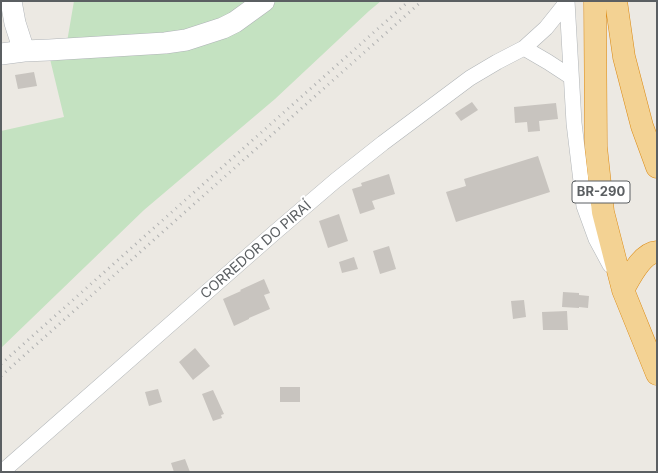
<!DOCTYPE html>
<html>
<head>
<meta charset="utf-8">
<style>
  body { margin:0 }
  #map { position:relative; width:658px; height:473px; overflow:hidden; background:#ece9e3; font-family:Inter,sans-serif }
  canvas { display:block }
  .frame { position:absolute; inset:0; border:2px solid #5b5f62; pointer-events:none }
</style>
</head>
<body>
<div id="map">
<canvas width="658" height="473"></canvas>
<div class="frame"></div>
</div>
<script>
const ctx = document.querySelector('canvas').getContext('2d');
ctx.lineJoin = 'round';
function fillPath(path, color) {
  ctx.fillStyle = color;
  ctx.fill(path, 'evenodd');
}
function stroke(path, color, width, dash) {
  ctx.strokeStyle = color;
  ctx.lineWidth = width;
  ctx.lineCap = dash ? 'butt' : 'round';
  ctx.setLineDash(dash || []);
  ctx.stroke(path);
}
function write(font, color, halo, rows, align = 'center') {
  ctx.font = font + ' Inter,sans-serif';
  ctx.lineWidth = 4;
  ctx.setLineDash([]);
  ctx.textBaseline = 'middle';
  ctx.strokeStyle = halo;
  ctx.fillStyle = color;
  for (const [text, x, y, turn = 0] of rows) {
    ctx.save();
    ctx.translate(x, y);
    ctx.rotate((+turn || 0) * Math.PI / 180);
    ctx.textAlign = isNaN(turn) ? turn : align;
    if (halo) ctx.strokeText(text, 0, 0);
    ctx.fillText(text, 0, 0);
    ctx.restore();
  }
}
fillPath(new Path2D(`
  M 74,1 L 258,1 L 204,32 L 67,42 Z
  M 273,1 L 381,1 L 369,11 L 275,99 L 144,210 L 1,348 L 1,131 L 64,117 L 50,59 L 170,51 Z`), '#c4e2c1');
fillPath(new Path2D(`
  M 34,72 L 37,86 L 18,89 L 15,75 Z
  M 472,102 L 478,110 L 461,121 L 455,113 Z
  M 556,103 L 558,119 L 539,121 L 540,131 L 528,132 L 527,122 L 515,123 L 514,107 Z
  M 538,156 L 550,192 L 456,222 L 446,192 L 466,186 L 464,179 Z
  M 389,174 L 395,194 L 372,201 L 375,209 L 360,214 L 352,189 L 362,186 L 361,183 Z
  M 339,214 L 348,241 L 328,248 L 319,221 Z
  M 389,246 L 396,269 L 380,274 L 373,251 Z
  M 354,257 L 358,269 L 342,273 L 339,262 Z
  M 264,279 L 270,293 L 264,295 L 270,309 L 249,318 L 249,319 L 234,326 L 223,299 L 241,291 L 240,290 Z
  M 563,292 L 579,293 L 579,295 L 589,296 L 588,308 L 579,307 L 579,308 L 562,307 Z
  M 524,300 L 526,317 L 513,319 L 511,301 Z
  M 567,311 L 568,330 L 543,330 L 542,312 Z
  M 195,348 L 210,366 L 193,380 L 179,362 Z
  M 280,387 L 300,387 L 300,402 L 280,402 Z
  M 158,389 L 162,402 L 149,406 L 145,392 Z
  M 213,390 L 224,414 L 221,415 L 222,418 L 213,421 L 202,394 Z
  M 185,459 L 190,472 L 174,472 L 171,463 Z`), '#c8c4bf');
const street = new Path2D(`
  M 567,1 L 574,123 L 584,206 L 596,239 L 610,265
  M 524,48 L 548,62 L 571,77
  M 2,472 L 273,234 L 335,181 L 383,143 L 470,78 L 497,62 L 524,48 L 546,28 L 566,3`);
const secondary = new Path2D(`
  M 11,1 L 15,23 L 24,51
  M 1,54 L 24,51 L 49,50 L 165,43 L 186,40 L 223,28 L 235,22 L 264,1`);
const highway = new Path2D(`
  M 595,1 L 596,147 L 603,212 L 623,290 L 657,374
  M 616,1 L 624,57 L 642,126 L 657,167
  M 623,290 C 630,278 641,253 657,252`);
stroke(street, '#b0b4b7', 16);
stroke(secondary, '#afb3b7', 22);
stroke(highway, '#db8a14', 23);
stroke(street, '#fff', 15);
stroke(secondary, '#fff', 21);
stroke(highway, '#f3d293', 22);
stroke(new Path2D(`
  M 1,364 L 409,1
  M 1,376 L 422,1`), '#b1b2b2', 3, [1, 5]);
for (const [x, y, w] of [
  [601,192,58]
]) {
  const box = new Path2D();
  box.roundRect(x - w / 2, y - 11, w, 22, 3);
  ctx.fillStyle = '#fff';
  ctx.fill(box);
  stroke(box, '#5b5f62', 1);
}
write('bold 13px', '#5b5f62', null, [
  ["BR-290",601,192]
]);
write('14px', '#5b5f62', '#fff', [
  ["CORREDOR DO PIRAÍ",256,250,-41]
]);
</script>
</body>
</html>
